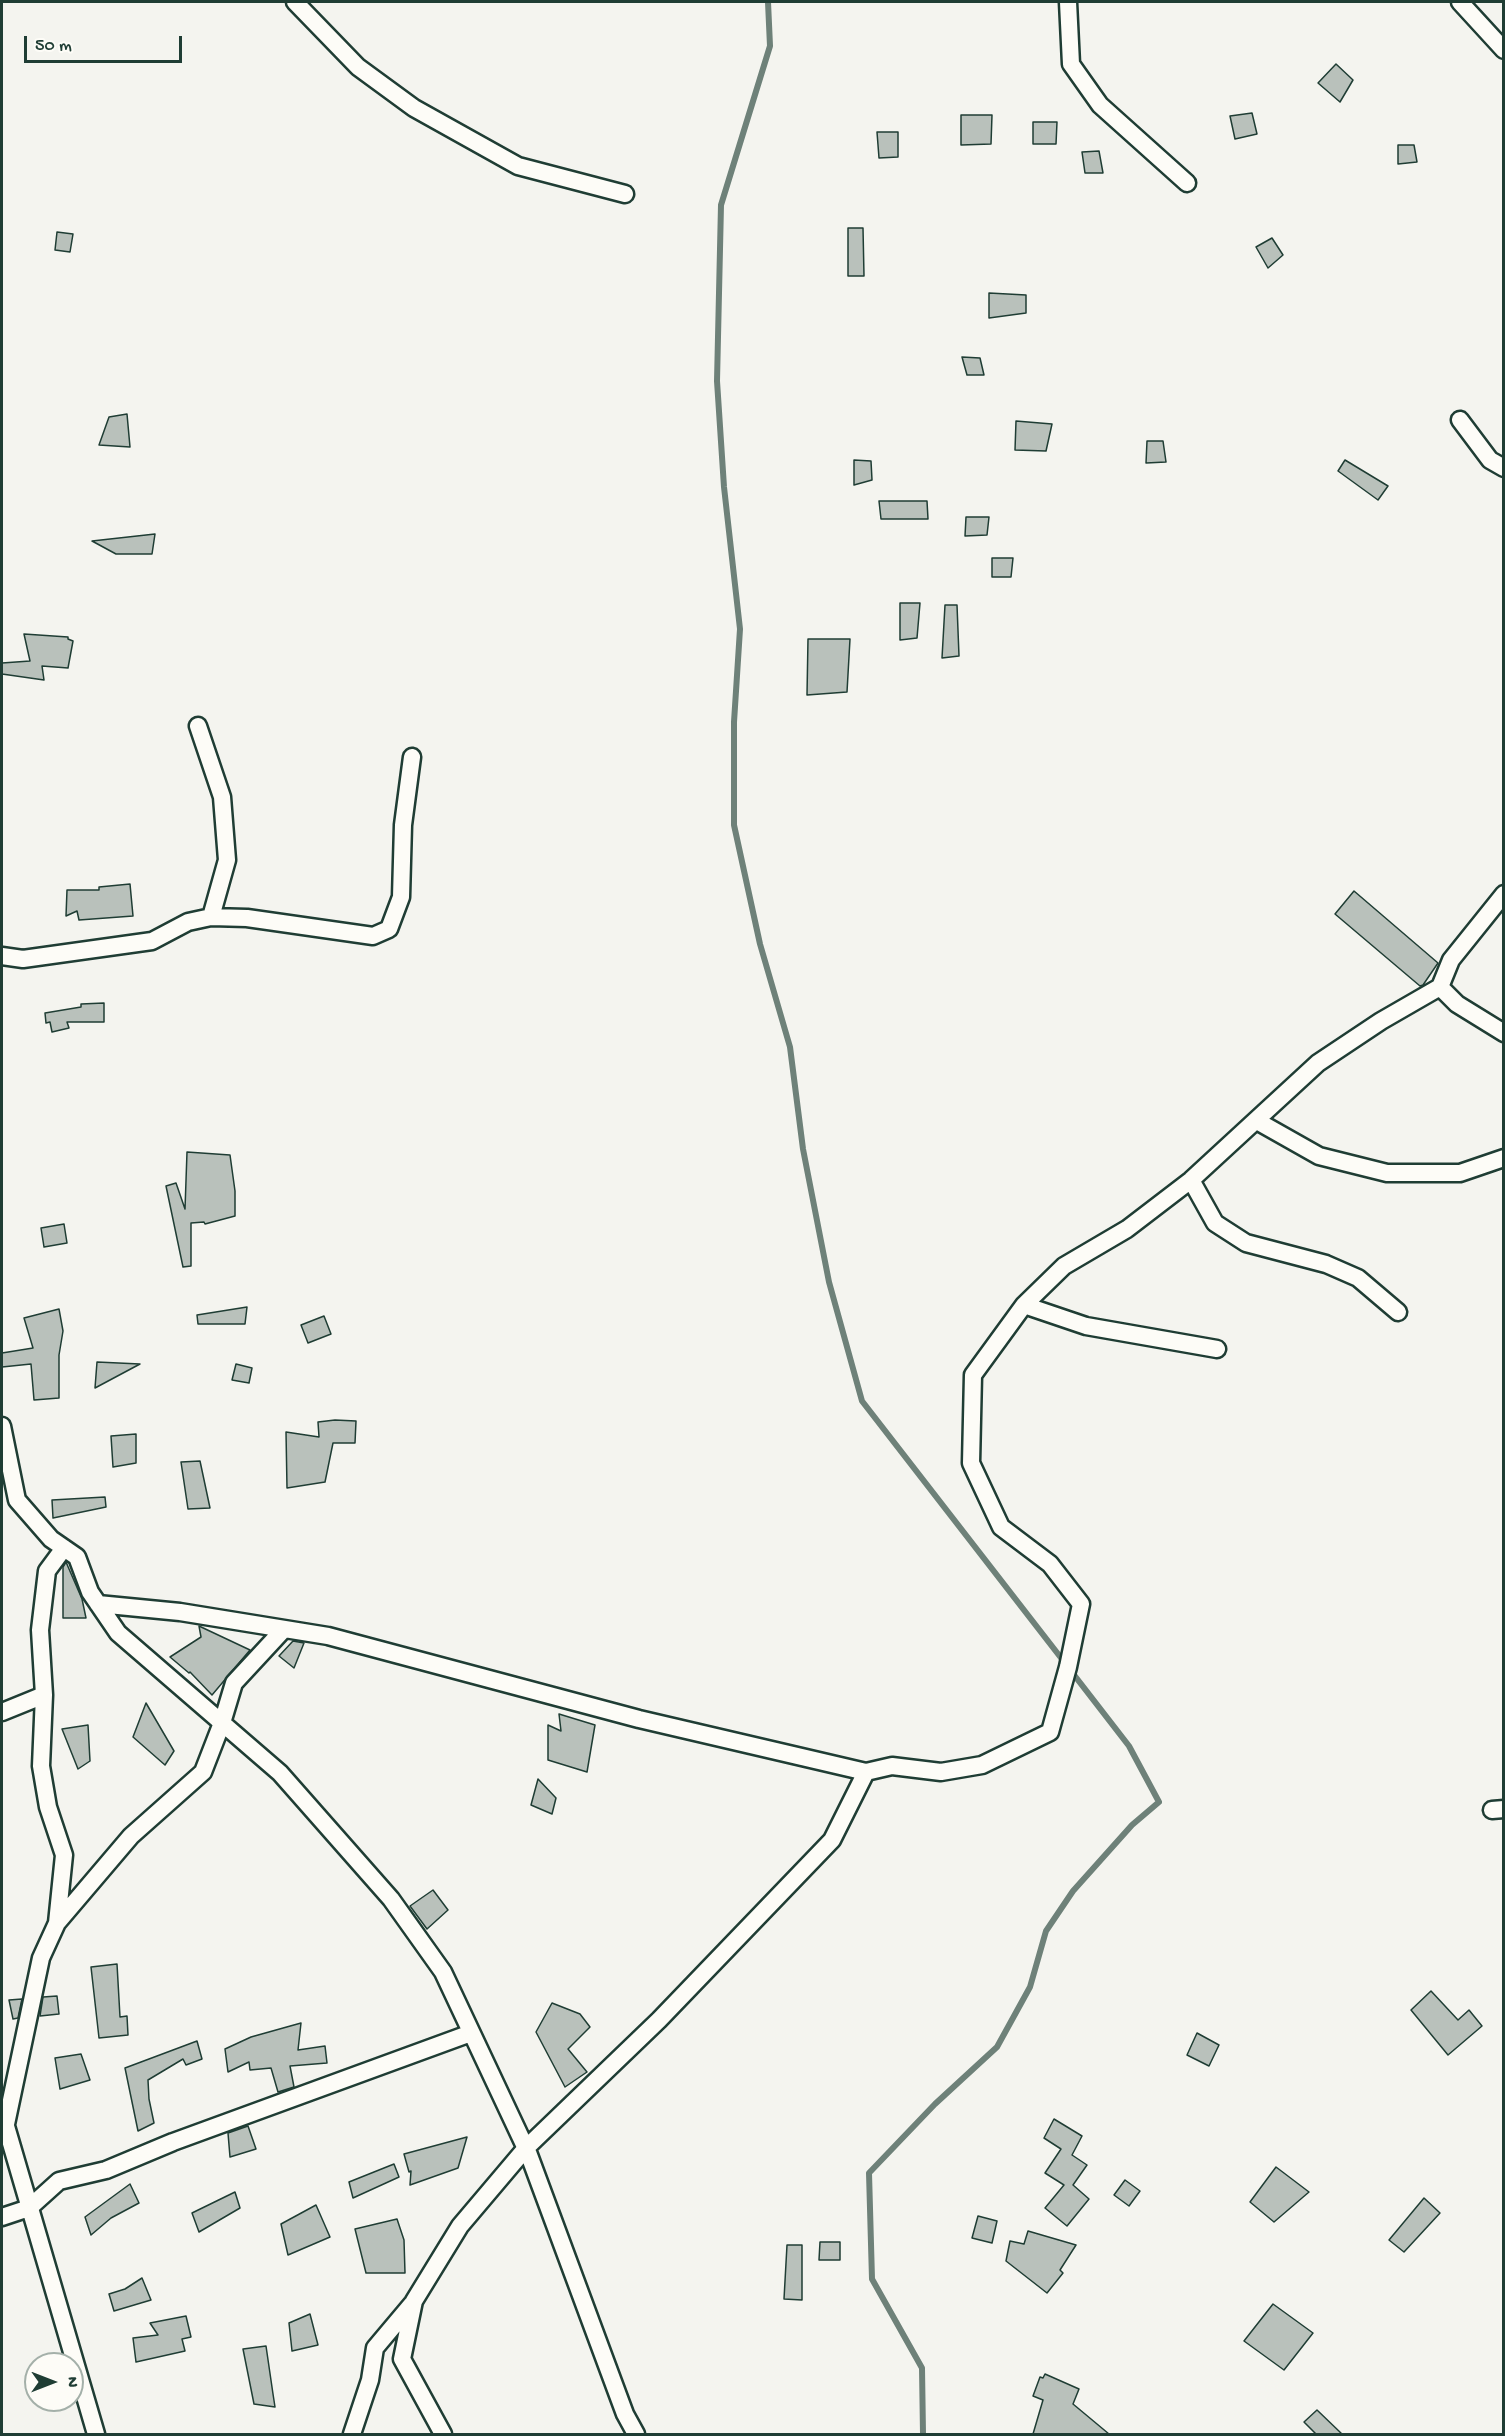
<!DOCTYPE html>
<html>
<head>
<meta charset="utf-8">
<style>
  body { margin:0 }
  #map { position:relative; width:1505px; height:2436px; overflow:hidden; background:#f4f4ef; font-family:"Gochi Hand",sans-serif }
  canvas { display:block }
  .frame { position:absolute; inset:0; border:3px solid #1f3d34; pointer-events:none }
  .north { position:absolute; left:24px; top:2352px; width:60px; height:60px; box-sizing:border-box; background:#fdfcf7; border:2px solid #a4b0a9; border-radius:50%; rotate:90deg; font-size:16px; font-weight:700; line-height:24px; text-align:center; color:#1f3d34 }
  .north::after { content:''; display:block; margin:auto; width:21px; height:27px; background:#1f3d34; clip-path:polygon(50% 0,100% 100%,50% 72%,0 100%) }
  .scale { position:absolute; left:24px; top:36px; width:158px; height:27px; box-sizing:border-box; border:3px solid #1f3d34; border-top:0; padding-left:8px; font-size:18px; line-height:21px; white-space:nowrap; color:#1f3d34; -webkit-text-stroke:4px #fdfcf7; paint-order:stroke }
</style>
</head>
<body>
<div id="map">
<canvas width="1505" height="2436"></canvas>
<div class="frame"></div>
<div class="north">N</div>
<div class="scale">50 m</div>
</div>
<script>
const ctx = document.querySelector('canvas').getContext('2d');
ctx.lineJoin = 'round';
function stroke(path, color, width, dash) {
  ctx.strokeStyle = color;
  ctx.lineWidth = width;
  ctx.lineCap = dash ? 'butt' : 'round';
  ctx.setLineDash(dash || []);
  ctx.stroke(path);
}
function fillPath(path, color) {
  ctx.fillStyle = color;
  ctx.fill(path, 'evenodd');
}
stroke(new Path2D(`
  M 768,2 L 770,46 L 721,205 L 717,381 L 724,487 L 740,629 L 734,722 L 734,825 L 760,944 L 790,1047 L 803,1149 L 829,1282 L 862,1401 L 1065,1663
  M 923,2434 L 922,2368 L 872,2279 L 869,2173 L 935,2104 L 997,2047 L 1030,1987 L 1046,1931 L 1073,1891 L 1132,1825 L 1159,1802 L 1129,1746 L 1071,1671`), '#6e8179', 6);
const building = new Path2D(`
  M 1336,64 L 1353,80 L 1340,102 L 1318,83 Z
  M 1252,113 L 1257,134 L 1235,139 L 1230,116 Z
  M 961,115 L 992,115 L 991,144 L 961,145 Z
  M 1033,122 L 1057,122 L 1056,144 L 1033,144 Z
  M 877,132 L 898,132 L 898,157 L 879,158 Z
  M 1398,145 L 1414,145 L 1417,162 L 1398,164 Z
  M 1099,151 L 1103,173 L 1085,173 L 1082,152 Z
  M 848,228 L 863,228 L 864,276 L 848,276 Z
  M 57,232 L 73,234 L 70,252 L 55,250 Z
  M 1272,238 L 1283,255 L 1268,268 L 1256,247 Z
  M 989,293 L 1026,295 L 1026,313 L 989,318 Z
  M 962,357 L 980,358 L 984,375 L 967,375 Z
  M 127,414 L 130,447 L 99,445 L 109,417 Z
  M 1016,421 L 1052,424 L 1046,451 L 1015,450 Z
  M 1147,441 L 1163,441 L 1166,462 L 1146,463 Z
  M 854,460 L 871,461 L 872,480 L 854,485 Z
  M 1345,460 L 1388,486 L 1378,500 L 1338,471 Z
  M 879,501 L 927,501 L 928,519 L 881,519 Z
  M 966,517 L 989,517 L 987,535 L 965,536 Z
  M 155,534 L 152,554 L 116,554 L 92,541 Z
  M 992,558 L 1013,558 L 1011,577 L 992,577 Z
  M 900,603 L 920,603 L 917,638 L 900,640 Z
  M 945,605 L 957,605 L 959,656 L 942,658 Z
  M 24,634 L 68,637 L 68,639 L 73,641 L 68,668 L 42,666 L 44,680 L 2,674 L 2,663 L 30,661 Z
  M 808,639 L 850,639 L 847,692 L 807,695 Z
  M 130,884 L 133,916 L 79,920 L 77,911 L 66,916 L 67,890 L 99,890 L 99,887 Z
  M 1354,891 L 1438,963 L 1423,985 L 1420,986 L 1335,914 Z
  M 104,1003 L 104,1022 L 67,1022 L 69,1028 L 52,1032 L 50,1022 L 46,1023 L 45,1013 L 81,1007 L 81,1004 Z
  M 187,1152 L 230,1155 L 235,1191 L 235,1216 L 205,1224 L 204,1222 L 191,1223 L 191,1266 L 183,1267 L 166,1186 L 176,1183 L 185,1209 Z
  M 64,1224 L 67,1243 L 44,1247 L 41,1228 Z
  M 247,1307 L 245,1324 L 198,1324 L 197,1315 Z
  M 59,1309 L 63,1331 L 59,1355 L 59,1398 L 34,1400 L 31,1364 L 2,1367 L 2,1353 L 33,1348 L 24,1318 Z
  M 324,1316 L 331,1334 L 308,1343 L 301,1325 Z
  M 97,1362 L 140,1364 L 95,1388 Z
  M 236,1364 L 252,1368 L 249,1383 L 232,1380 Z
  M 335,1420 L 356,1421 L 355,1443 L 333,1443 L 325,1482 L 287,1488 L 286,1432 L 319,1437 L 318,1422 Z
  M 136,1434 L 136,1463 L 113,1467 L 111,1436 Z
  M 200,1461 L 210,1508 L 188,1509 L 181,1462 Z
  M 105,1497 L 106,1507 L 53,1518 L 52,1500 Z
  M 66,1562 L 82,1599 L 86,1618 L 63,1618 L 63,1567 Z
  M 199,1626 L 250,1650 L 212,1695 L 190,1672 L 189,1673 L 170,1657 L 201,1637 Z
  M 293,1641 L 304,1643 L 294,1668 L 279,1656 Z
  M 146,1703 L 174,1751 L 165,1765 L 133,1737 Z
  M 559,1714 L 595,1725 L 587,1772 L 548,1760 L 548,1725 L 561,1731 Z
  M 88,1725 L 90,1761 L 78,1769 L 62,1729 Z
  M 538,1779 L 556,1798 L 552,1814 L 531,1805 Z
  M 433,1890 L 448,1910 L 427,1929 L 410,1906 Z
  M 117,1964 L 120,2017 L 127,2016 L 128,2035 L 99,2038 L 91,1967 Z
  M 1431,1991 L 1458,2020 L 1469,2010 L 1482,2026 L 1448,2055 L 1411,2010 Z
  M 57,1996 L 59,2014 L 40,2016 L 43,1997 Z
  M 22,1999 L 18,2018 L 13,2019 L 9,2000 Z
  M 552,2003 L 580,2014 L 590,2027 L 568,2049 L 587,2072 L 565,2087 L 536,2032 Z
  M 301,2023 L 298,2050 L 325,2046 L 327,2063 L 290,2066 L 294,2087 L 278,2092 L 271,2068 L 250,2070 L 249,2062 L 228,2072 L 225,2049 L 251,2037 Z
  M 1197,2033 L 1219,2045 L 1209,2066 L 1187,2055 Z
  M 197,2041 L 202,2059 L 186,2065 L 183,2059 L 148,2080 L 149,2099 L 154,2123 L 138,2131 L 125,2068 Z
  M 81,2054 L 90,2080 L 60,2089 L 55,2058 Z
  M 1054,2119 L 1082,2136 L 1072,2155 L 1087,2165 L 1073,2185 L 1089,2199 L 1067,2226 L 1045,2208 L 1064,2185 L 1045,2173 L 1061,2149 L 1044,2138 Z
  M 248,2126 L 256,2149 L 230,2157 L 228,2133 Z
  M 467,2137 L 458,2168 L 410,2185 L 411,2171 L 409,2172 L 404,2154 Z
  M 394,2164 L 399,2177 L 353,2198 L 349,2182 Z
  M 1276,2167 L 1309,2192 L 1274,2222 L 1250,2202 Z
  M 1125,2180 L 1140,2191 L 1129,2206 L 1114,2195 Z
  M 130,2184 L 139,2203 L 111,2218 L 91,2235 L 85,2217 Z
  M 235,2192 L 240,2208 L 199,2232 L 192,2213 Z
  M 1424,2198 L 1440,2213 L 1404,2252 L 1389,2240 Z
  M 316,2205 L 330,2237 L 288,2255 L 281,2224 Z
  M 978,2216 L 997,2221 L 992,2243 L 972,2238 Z
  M 397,2219 L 404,2240 L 405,2273 L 366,2273 L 355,2229 Z
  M 1028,2231 L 1076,2245 L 1060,2270 L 1063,2273 L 1047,2293 L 1006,2261 L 1010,2241 L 1024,2244 Z
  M 820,2242 L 840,2242 L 840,2260 L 819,2260 Z
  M 787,2245 L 802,2245 L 802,2300 L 784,2299 Z
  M 142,2278 L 151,2300 L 114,2311 L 109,2294 L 125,2289 Z
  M 1273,2304 L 1313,2333 L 1284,2370 L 1244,2341 Z
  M 310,2314 L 318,2345 L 292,2351 L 289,2323 Z
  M 186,2316 L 191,2337 L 182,2339 L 185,2351 L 136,2362 L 133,2338 L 158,2335 L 150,2323 Z
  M 266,2346 L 273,2394 L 275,2407 L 254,2404 L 243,2349 Z
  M 1045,2374 L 1079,2389 L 1073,2404 L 1109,2434 L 1033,2434 L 1043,2400 L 1033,2396 L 1040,2377 L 1043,2378 Z
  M 1317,2410 L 1342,2434 L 1316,2434 L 1304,2422 Z`);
fillPath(building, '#b9c1bb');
stroke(building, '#1f3d34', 1.5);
const minor = new Path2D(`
  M 295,2 L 358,67 L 414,108 L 518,166 L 625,194
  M 1068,2 L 1071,64 L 1100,105 L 1187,183
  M 1460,2 L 1504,50
  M 1460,420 L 1490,460 L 1504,468
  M 198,726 L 222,797 L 227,860 L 211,917
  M 2,956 L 23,959 L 152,941 L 188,922 L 211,917 L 247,918 L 373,936 L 389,929 L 401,897 L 403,825 L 412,757
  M 1440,987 L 1457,1004 L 1504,1033
  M 1257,1121 L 1319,1156 L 1387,1173 L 1460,1173 L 1504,1158
  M 1191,1180 L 1215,1223 L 1246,1243 L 1326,1264 L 1358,1278 L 1398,1312
  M 1024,1305 L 1086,1326 L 1217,1349
  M 2,1426 L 17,1500 L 51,1539 L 77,1557 L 90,1592 L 118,1633 L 280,1773 L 391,1899 L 443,1972 L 529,2155 L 625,2414 L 636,2434
  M 98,1604 L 180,1612 L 328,1636 L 639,1719 L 866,1772 L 832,1840 L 659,2020 L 526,2148 L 460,2226 L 414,2301 L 402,2359 L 443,2434
  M 2,1712 L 44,1695 L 40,1630 L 47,1571 L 64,1548
  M 866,1772 L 892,1766 L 941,1772 L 982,1765 L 1050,1732 L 1068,1667 L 1081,1604 L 1050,1564 L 1001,1527 L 971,1463 L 973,1375 L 1024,1305 L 1064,1266 L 1127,1229 L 1191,1180 L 1318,1063 L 1381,1021 L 1440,987 L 1451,960 L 1504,894
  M 1492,1810 L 1504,1809
  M 57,1923 L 131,1836 L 203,1772 L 222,1723 L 234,1683 L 284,1629
  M 3,2116 L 96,2434
  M 6,2124 L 41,1958 L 57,1923 L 64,1855 L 48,1807 L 41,1766 L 44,1695
  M 2,2217 L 29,2208 L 59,2181 L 106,2170 L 173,2142 L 471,2033
  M 352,2434 L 370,2380 L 375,2348 L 412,2304`);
stroke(minor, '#1f3d34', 21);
stroke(minor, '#fdfcf7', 16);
</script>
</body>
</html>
